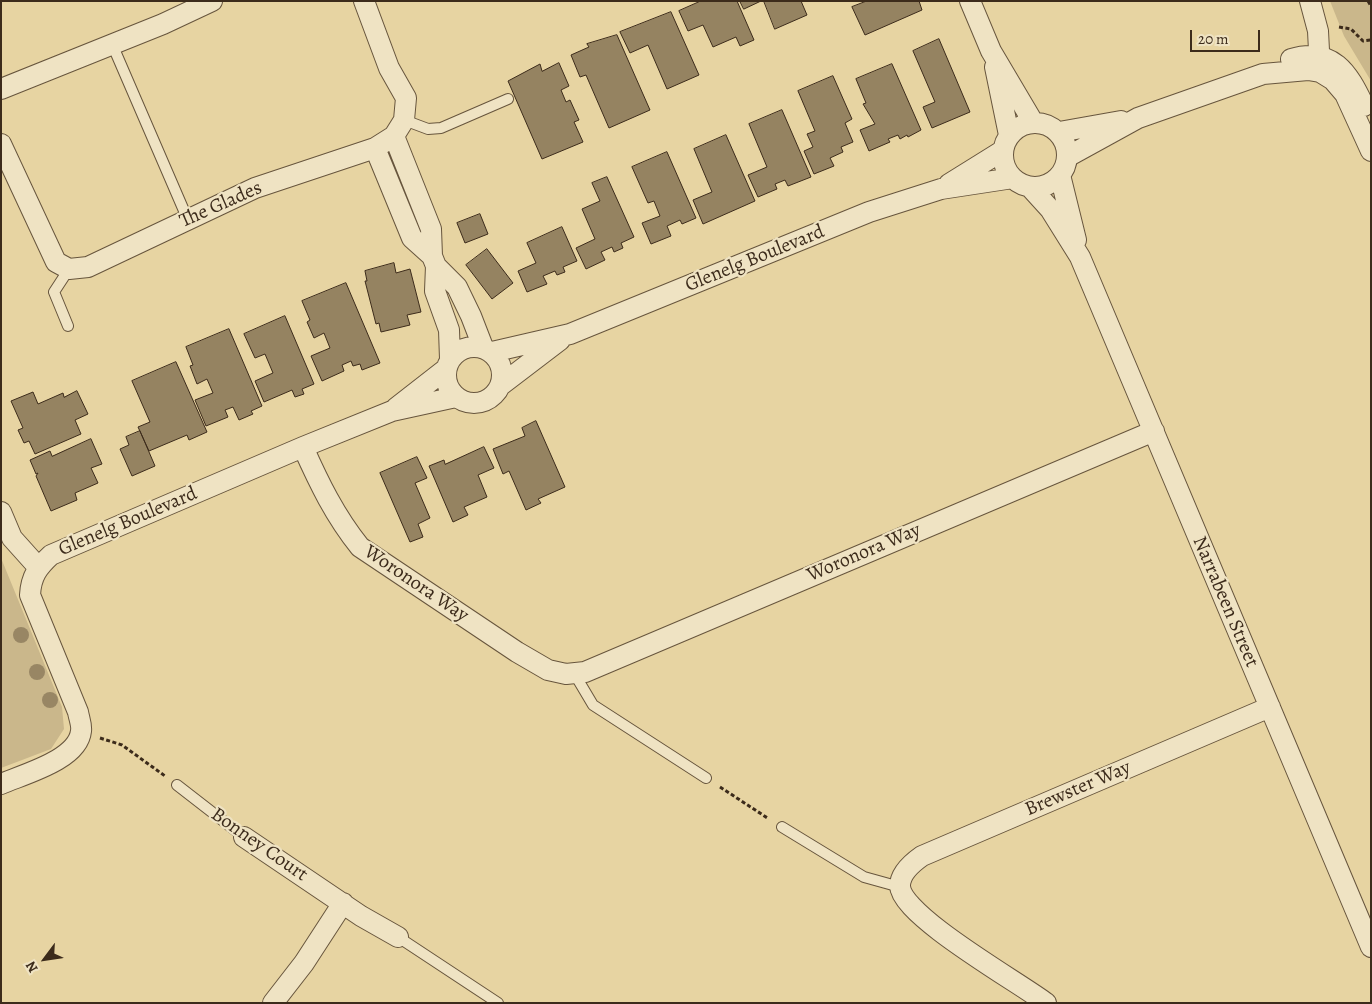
<!DOCTYPE html>
<html>
<head>
<meta charset="utf-8">
<style>
  body { margin:0 }
  #map { position:relative; width:1372px; height:1004px; overflow:hidden; background:#e7d4a2; font-family:Alegreya,serif }
  canvas { display:block }
  .frame { position:absolute; inset:0; border:2px solid #3c2b1b; pointer-events:none }
  .north { position:absolute; left:20px; top:934px; width:50px; height:50px; -webkit-text-stroke:4px #efe3c3; paint-order:stroke; rotate:239deg; font-size:14px; font-weight:700; line-height:20px; text-align:center; color:#3c2b1b }
  .north::after { content:''; display:block; margin:auto; width:18px; height:22px; background:#3c2b1b; clip-path:polygon(50% 0,100% 100%,50% 72%,0 100%) }
  .scale { position:absolute; left:1190px; top:30px; width:70px; height:22px; box-sizing:border-box; border:2px solid #3c2b1b; border-top:0; padding-left:6px; font-size:15px; line-height:18px; white-space:nowrap; color:#3c2b1b; -webkit-text-stroke:4px #efe3c3; paint-order:stroke }
</style>
</head>
<body>
<div id="map">
<canvas width="1372" height="1004"></canvas>
<div class="frame"></div>
<div class="north">N</div>
<div class="scale">20 m</div>
</div>
<script>
const ctx = document.querySelector('canvas').getContext('2d');
ctx.lineJoin = 'round';
function fillPath(path, color) {
  ctx.fillStyle = color;
  ctx.fill(path, 'evenodd');
}
function stroke(path, color, width, dash) {
  ctx.strokeStyle = color;
  ctx.lineWidth = width;
  ctx.lineCap = dash ? 'butt' : 'round';
  ctx.setLineDash(dash || []);
  ctx.stroke(path);
}
function write(font, color, halo, rows, align = 'center') {
  ctx.font = font + ' Alegreya,serif';
  ctx.lineWidth = 4.5;
  ctx.setLineDash([]);
  ctx.textBaseline = 'middle';
  ctx.strokeStyle = halo;
  ctx.fillStyle = color;
  for (const [text, x, y, turn = 0] of rows) {
    ctx.save();
    ctx.translate(x, y);
    ctx.rotate((+turn || 0) * Math.PI / 180);
    ctx.textAlign = isNaN(turn) ? turn : align;
    if (halo) ctx.strokeText(text, 0, 0);
    ctx.fillText(text, 0, 0);
    ctx.restore();
  }
}
fillPath(new Path2D(`
  M 1330,1 L 1371,1 L 1371,81 L 1344,36 Z
  M 1,558 L 62,707 L 64,729 L 51,749 L 1,768 Z`), '#cab78b');
const building = new Path2D(`
  M 701,1 L 737,1 L 754,40 L 740,46 L 736,37 L 713,47 L 703,25 L 688,31 L 679,11 Z
  M 740,1 L 761,1 L 744,9 Z
  M 764,1 L 801,1 L 807,15 L 775,29 Z
  M 867,1 L 919,1 L 922,10 L 865,35 L 852,7 Z
  M 671,12 L 699,75 L 667,89 L 648,45 L 630,53 L 620,32 Z
  M 617,35 L 650,110 L 609,128 L 586,75 L 580,77 L 571,55 L 589,47 L 587,44 Z
  M 939,39 L 970,112 L 932,128 L 923,107 L 935,102 L 913,51 Z
  M 559,63 L 569,86 L 561,90 L 566,102 L 570,100 L 579,120 L 574,122 L 583,142 L 542,159 L 508,81 L 540,64 L 542,71 Z
  M 892,64 L 921,130 L 908,137 L 907,135 L 900,139 L 898,135 L 888,139 L 890,142 L 869,151 L 860,130 L 875,124 L 863,104 L 866,103 L 856,79 Z
  M 833,76 L 852,119 L 845,123 L 853,142 L 841,147 L 843,152 L 830,158 L 834,166 L 814,174 L 804,151 L 813,147 L 807,134 L 815,131 L 798,91 Z
  M 782,110 L 811,177 L 788,186 L 785,180 L 775,184 L 777,189 L 758,197 L 748,175 L 767,167 L 749,124 Z
  M 726,135 L 755,201 L 703,224 L 693,200 L 712,192 L 694,149 Z
  M 667,152 L 696,218 L 682,224 L 680,220 L 667,226 L 671,236 L 651,244 L 642,223 L 660,216 L 654,201 L 648,203 L 632,167 Z
  M 607,177 L 634,237 L 621,243 L 623,248 L 614,252 L 612,247 L 601,252 L 605,260 L 586,269 L 576,248 L 595,239 L 582,209 L 600,201 L 592,183 Z
  M 480,214 L 488,234 L 465,243 L 457,223 Z
  M 562,227 L 577,261 L 563,267 L 565,272 L 557,275 L 555,271 L 543,276 L 547,284 L 527,292 L 518,271 L 536,263 L 527,243 Z
  M 487,249 L 513,283 L 492,299 L 466,265 Z
  M 394,263 L 396,273 L 410,269 L 421,312 L 407,315 L 410,325 L 381,332 L 379,323 L 376,324 L 365,281 L 367,281 L 365,271 Z
  M 346,283 L 380,363 L 362,370 L 360,364 L 353,366 L 351,361 L 342,365 L 344,371 L 322,381 L 311,356 L 330,348 L 324,333 L 314,338 L 307,322 L 310,320 L 302,301 Z
  M 285,316 L 314,384 L 302,389 L 304,394 L 295,397 L 292,390 L 264,402 L 255,381 L 273,373 L 265,354 L 255,358 L 244,334 Z
  M 229,329 L 262,406 L 251,411 L 253,414 L 239,420 L 233,407 L 225,410 L 228,417 L 206,426 L 195,400 L 213,393 L 207,379 L 197,384 L 190,366 L 193,365 L 186,347 Z
  M 176,362 L 207,432 L 189,440 L 187,435 L 149,451 L 138,427 L 150,422 L 132,381 Z
  M 77,391 L 88,414 L 75,420 L 81,434 L 35,454 L 29,441 L 24,443 L 18,430 L 23,428 L 11,401 L 33,392 L 38,404 L 63,393 L 64,397 Z
  M 536,421 L 565,487 L 538,499 L 541,503 L 526,510 L 509,471 L 503,474 L 493,449 L 525,436 L 522,428 Z
  M 140,431 L 155,466 L 132,476 L 120,449 L 129,445 L 126,437 Z
  M 91,439 L 102,464 L 91,468 L 98,483 L 75,493 L 77,500 L 51,511 L 36,476 L 38,473 L 36,474 L 30,460 L 50,451 L 52,456 Z
  M 484,447 L 494,468 L 478,475 L 487,497 L 464,507 L 468,515 L 453,522 L 429,466 L 444,460 L 445,464 Z
  M 417,457 L 427,478 L 415,483 L 430,518 L 418,524 L 423,537 L 410,542 L 380,473 Z`);
fillPath(building, '#958361');
stroke(building, '#3c2b1b', 1);
const lane = new Path2D(`
  M 112,44 L 188,220
  M 404,120 L 428,129 L 441,128 L 508,99
  M 68,326 L 54,292 L 69,269
  M 574,673 L 593,705 L 706,778
  M 177,785 L 244,837
  M 782,827 L 864,877 L 900,887
  M 398,937 L 498,1003`);
const street = new Path2D(`
  M 970,1 L 991,51 L 1033,122
  M 1310,1 L 1318,31 L 1320,70
  M 1291,59 C 1333,47 1348,72 1364,106
  M 995,67 L 1009,135
  M 1,89 L 163,24 L 212,1
  M1003 155a32 32 0 1 1 64 0a32 32 0 1 1-64 0Z
  M 1059,132 L 1121,121
  M 394,136 L 431,229 L 432,256 L 436,266 L 457,287 L 471,316 L 483,347
  M 1,144 L 56,262 L 69,269 L 88,267 L 255,188 L 375,148 L 394,136 L 404,120 L 406,98 L 389,68 L 364,1
  M 375,148 L 412,238 L 432,256
  M 1067,157 L 1138,118 L 1263,74 L 1308,70 L 1320,72 L 1333,80 L 1345,94 L 1371,151
  M 1060,175 L 1076,240
  M 949,184 L 1002,151
  M 1030,187 L 1050,209 L 1080,257 L 1371,947
  M 436,266 L 435,291 L 449,330 L 450,359
  M446 375a28 28 0 1 1 56 0a28 28 0 1 1-56 0Z
  M 492,352 L 570,334 L 869,212 L 941,189 L 1013,178
  M 501,385 L 560,340
  M 396,408 L 446,369
  M 303,447 C 319,483 335,516 360,547 L 517,652 L 548,670 L 566,674 L 585,672 L 1154,431
  M 1,512 L 12,538 L 38,567
  M 1,784 C 24,774 78,760 81,731 C 82,725 79,718 78,712 L 30,595 C 31,576 38,567 51,555 L 303,447 L 392,411 L 456,397
  M 244,837 L 361,916 L 398,937
  M 273,1003 L 304,963 L 343,903
  M 1046,1003 C 1020,983 901,916 900,886 C 900,873 912,863 922,856 L 1270,707`);
stroke(lane, '#67553d', 12);
stroke(street, '#67553d', 22);
stroke(new Path2D(`
  M 1368,1 L 1371,6
  M 1339,27 L 1351,29 L 1363,41 L 1371,40
  M 100,738 L 122,745 L 165,776
  M 720,787 L 769,819`), '#3c2b1b', 3, [4, 2.5]);
stroke(lane, '#efe3c3', 10);
stroke(street, '#efe3c3', 20);
ctx.fillStyle = '#988664';
for (const [x, y] of [
  [21,635],
  [37,672],
  [50,700]
]) {
  ctx.beginPath();
  ctx.arc(x, y, 8, 0, 2 * Math.PI);
  ctx.fill();
}
write('20px', '#3c2b1b', '#efe3c3', [
  ["The Glades",221,205,-24],
  ["Glenelg Boulevard",755,259,-22],
  ["Glenelg Boulevard",128,522,-23],
  ["Woronora Way",864,553,-23],
  ["Woronora Way",416,584,34],
  ["Narrabeen Street",1225,602,67],
  ["Brewster Way",1078,789,-23],
  ["Bonney Court",259,845,35]
]);
</script>
</body>
</html>
